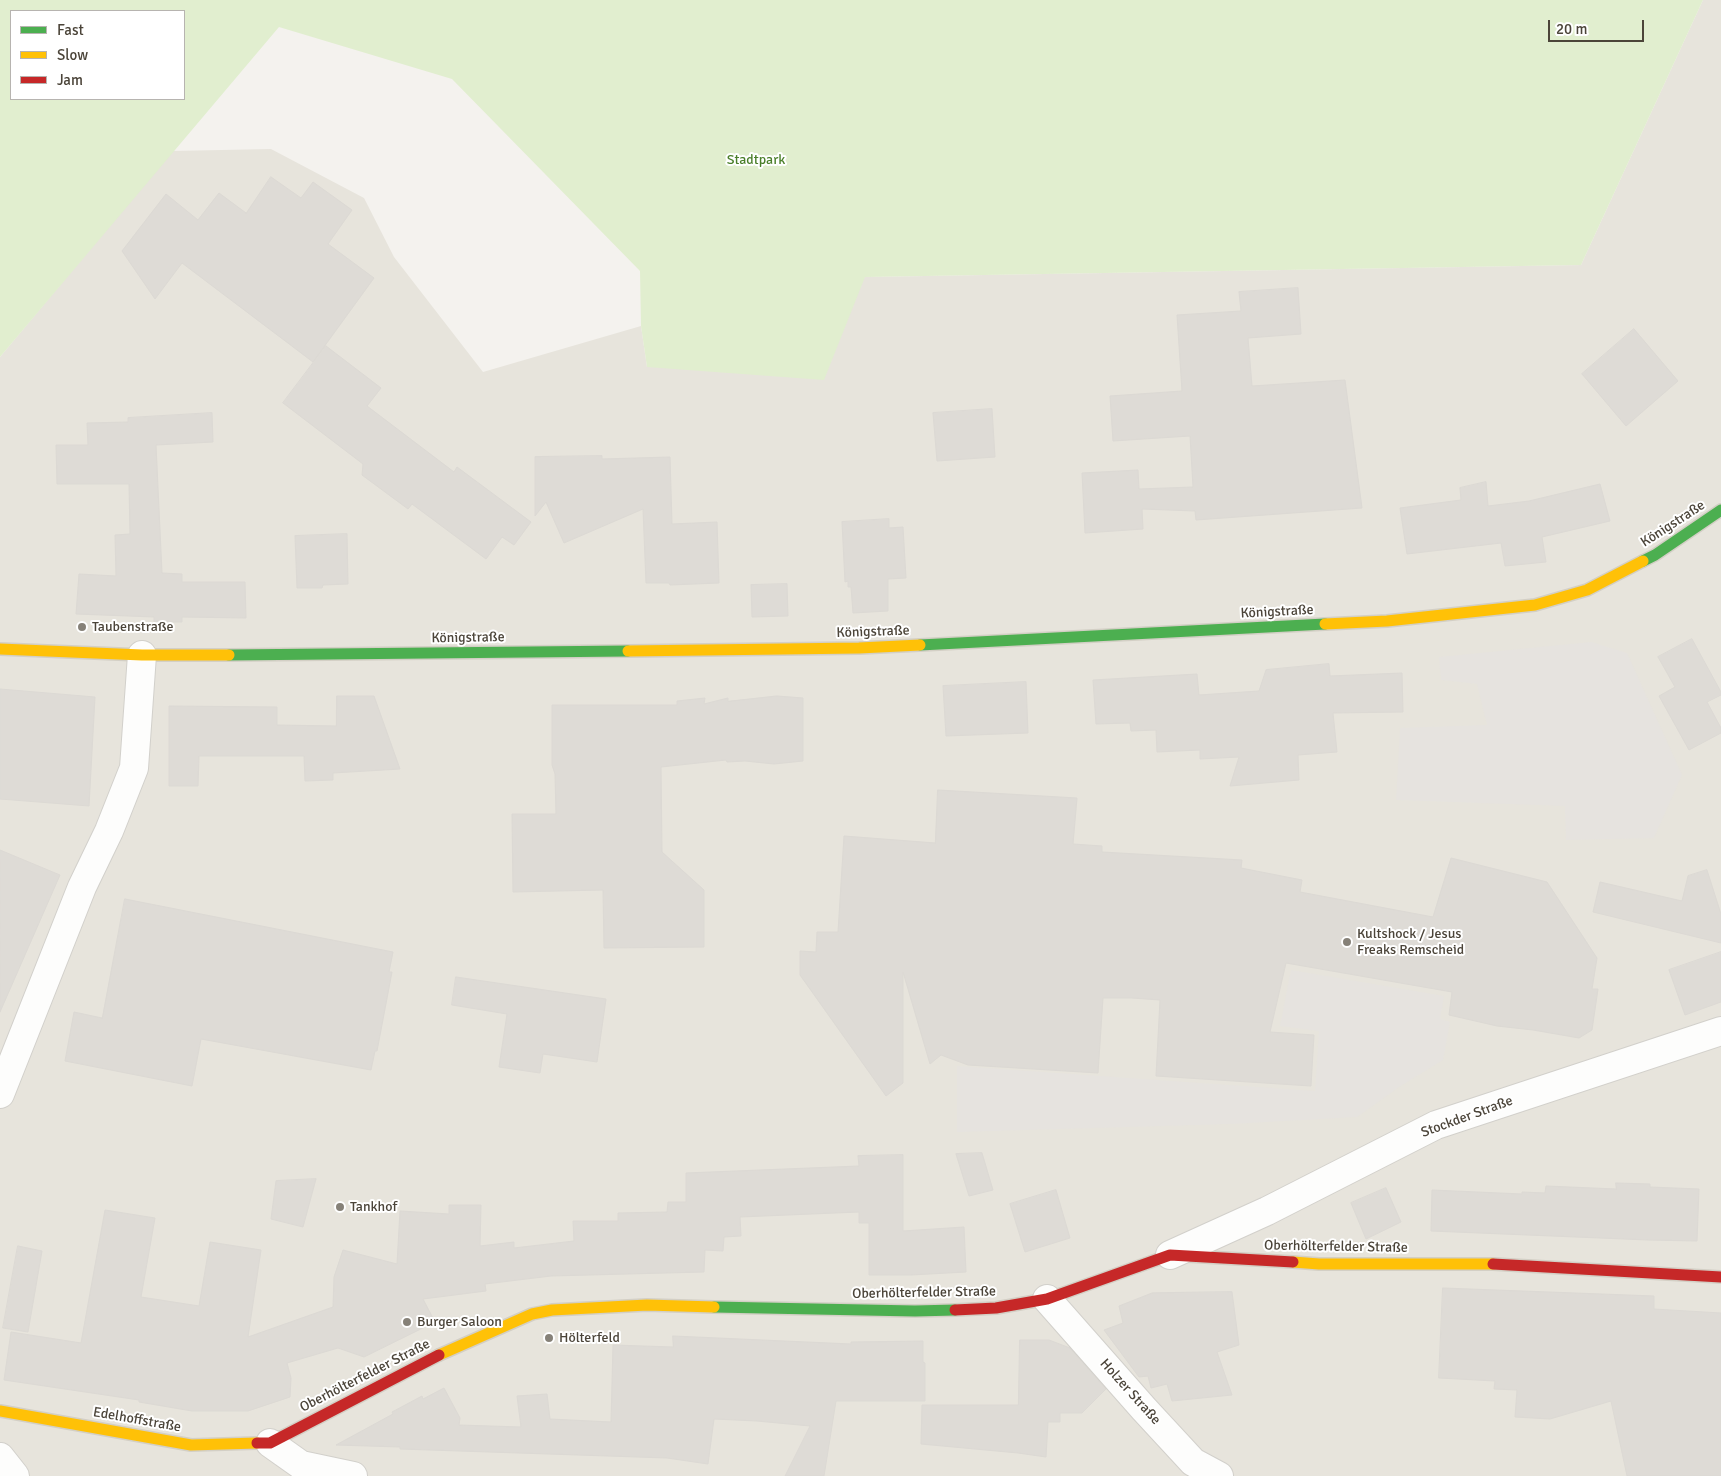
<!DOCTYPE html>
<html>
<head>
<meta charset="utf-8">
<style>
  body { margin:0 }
  #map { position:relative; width:1721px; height:1476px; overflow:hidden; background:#f4f2ee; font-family:Signika,sans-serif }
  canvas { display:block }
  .legend { position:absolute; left:10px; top:10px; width:175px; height:90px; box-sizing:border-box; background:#fff; border:1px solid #b7b4b0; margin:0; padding:6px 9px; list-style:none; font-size:15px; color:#4b4439 }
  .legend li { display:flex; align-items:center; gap:10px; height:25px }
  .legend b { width:25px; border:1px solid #b7b4b0 }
  .scale { position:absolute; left:1548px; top:20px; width:96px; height:22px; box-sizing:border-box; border:2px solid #4b4439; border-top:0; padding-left:6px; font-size:15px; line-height:18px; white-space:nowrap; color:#4b4439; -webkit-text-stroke:4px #fff; paint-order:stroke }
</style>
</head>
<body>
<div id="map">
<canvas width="1721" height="1476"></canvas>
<ul class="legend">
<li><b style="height:6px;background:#4caf50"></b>Fast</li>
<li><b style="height:6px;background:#ffc107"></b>Slow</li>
<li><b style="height:6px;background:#c62828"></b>Jam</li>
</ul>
<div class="scale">20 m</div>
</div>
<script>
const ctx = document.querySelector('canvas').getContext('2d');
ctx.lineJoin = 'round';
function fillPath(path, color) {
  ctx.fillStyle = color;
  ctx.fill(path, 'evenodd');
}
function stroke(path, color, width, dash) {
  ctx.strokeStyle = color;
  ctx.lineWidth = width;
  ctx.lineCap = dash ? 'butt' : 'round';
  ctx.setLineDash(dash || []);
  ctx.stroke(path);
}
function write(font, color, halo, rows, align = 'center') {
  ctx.font = font + ' Signika,sans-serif';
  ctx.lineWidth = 4;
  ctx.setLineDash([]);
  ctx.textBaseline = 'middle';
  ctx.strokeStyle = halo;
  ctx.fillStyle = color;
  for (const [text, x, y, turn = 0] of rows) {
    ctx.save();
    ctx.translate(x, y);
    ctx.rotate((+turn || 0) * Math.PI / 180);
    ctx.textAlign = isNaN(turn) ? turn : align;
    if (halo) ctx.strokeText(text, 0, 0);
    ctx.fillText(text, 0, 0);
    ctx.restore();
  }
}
fillPath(new Path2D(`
  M 1703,0 L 1721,0 L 1721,1476 L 0,1476 L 0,357 L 172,151 L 271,149 L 364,198 L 394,257 L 483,372 L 641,326 L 647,367 L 865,277 L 1581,265 Z`), '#e7e4dc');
fillPath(new Path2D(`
  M 0,0 L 1703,0 L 1581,265 L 865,277 L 824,380 L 647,367 L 641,326 L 640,271 L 452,79 L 279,27 L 0,357 ZM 184,11 L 184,99 L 11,99 L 11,11 Z`), '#e1eecf');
fillPath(new Path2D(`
  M 1591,642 L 1627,653 L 1682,775 L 1654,838 L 1566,840 L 1565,806 L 1396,800 L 1400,728 L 1487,725 L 1477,684 L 1441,680 L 1439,657 Z
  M 1291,970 L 1444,996 L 1440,1019 L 1450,1022 L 1443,1060 L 1399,1087 L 1357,1117 L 1230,1124 L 957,1132 L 957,1066 L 1315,1091 L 1319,1031 L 1280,1026 Z`), '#e6e3df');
const building = new Path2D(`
  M 271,177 L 301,198 L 313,182 L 352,210 L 328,244 L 374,278 L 313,362 L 182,263 L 155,299 L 122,251 L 166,194 L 198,220 L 219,193 L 246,213 Z
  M 1298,288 L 1301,334 L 1248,338 L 1252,386 L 1345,380 L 1362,508 L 1196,520 L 1195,511 L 1142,509 L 1143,529 L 1085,533 L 1082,473 L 1138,470 L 1139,489 L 1193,487 L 1190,436 L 1113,441 L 1110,396 L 1182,391 L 1177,315 L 1241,311 L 1239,292 Z
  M 1634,329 L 1678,381 L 1626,426 L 1582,374 Z
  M 326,346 L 381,388 L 367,406 L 454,472 L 457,467 L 531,522 L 514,545 L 502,537 L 486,559 L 412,504 L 408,509 L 362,475 L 363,464 L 283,403 Z
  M 992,409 L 995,457 L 937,461 L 933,413 Z
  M 212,413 L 213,442 L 156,445 L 162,573 L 182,574 L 182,582 L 245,582 L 246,618 L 182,617 L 182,622 L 154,622 L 154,617 L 76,614 L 79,574 L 116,576 L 115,535 L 130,534 L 129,484 L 57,484 L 56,445 L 88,445 L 87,423 L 128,422 L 128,418 Z
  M 602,456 L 602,459 L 670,457 L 672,524 L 717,522 L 719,583 L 670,585 L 669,583 L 646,583 L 643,509 L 564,543 L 546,502 L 535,516 L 535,457 Z
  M 1486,482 L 1488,506 L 1529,501 L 1600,484 L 1610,521 L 1542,537 L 1546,562 L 1505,566 L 1501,543 L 1407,554 L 1400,508 L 1461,500 L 1460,488 Z
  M 889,519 L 889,528 L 903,527 L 906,578 L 888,579 L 888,611 L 853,613 L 851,587 L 848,587 L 848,581 L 845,582 L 842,522 Z
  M 347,534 L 348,584 L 323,585 L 322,588 L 297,588 L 295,536 Z
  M 787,584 L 788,616 L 752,617 L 751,585 Z
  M 1692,639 L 1721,692 L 1721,695 L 1707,702 L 1721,728 L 1721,733 L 1689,750 L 1659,696 L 1675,687 L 1658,657 Z
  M 1329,664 L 1330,676 L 1402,673 L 1403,712 L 1333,713 L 1337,752 L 1298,755 L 1299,780 L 1230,786 L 1239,757 L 1200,759 L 1200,750 L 1157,752 L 1156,730 L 1131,731 L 1130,723 L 1096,724 L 1093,680 L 1197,674 L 1199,695 L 1259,691 L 1266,670 Z
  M 1026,682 L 1028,733 L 946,736 L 943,686 Z
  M 0,689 L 95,697 L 89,806 L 0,799 Z
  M 337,696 L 374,696 L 400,769 L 333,773 L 333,780 L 305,781 L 304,756 L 199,756 L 198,786 L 169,786 L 169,706 L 277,707 L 277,725 L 336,726 Z
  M 777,696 L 803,698 L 803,761 L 774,764 L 745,761 L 727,762 L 726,760 L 661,767 L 662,852 L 704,890 L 704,947 L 604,948 L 603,890 L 513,892 L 512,814 L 556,814 L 555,774 L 552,765 L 552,705 L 677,705 L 677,701 L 705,698 L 704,704 L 728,698 L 728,701 Z
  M 938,790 L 1077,798 L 1073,844 L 1102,846 L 1102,852 L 1242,860 L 1241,868 L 1302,880 L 1300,892 L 1433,917 L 1451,858 L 1547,882 L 1597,958 L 1592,989 L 1598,989 L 1592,1030 L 1579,1038 L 1533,1030 L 1497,1026 L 1449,1015 L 1452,992 L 1286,963 L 1270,1032 L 1314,1035 L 1311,1086 L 1156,1076 L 1160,1000 L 1132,998 L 1103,998 L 1098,1073 L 968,1065 L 941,1055 L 930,1064 L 903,972 L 903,1083 L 886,1096 L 800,975 L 800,951 L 816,952 L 817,932 L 838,932 L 844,836 L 935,843 Z
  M 0,850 L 60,875 L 0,1012 Z
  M 1707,870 L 1721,914 L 1721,943 L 1593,912 L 1600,882 L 1682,901 L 1688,876 Z
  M 125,899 L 393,952 L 389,972 L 392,972 L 377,1051 L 375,1051 L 371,1070 L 201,1039 L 192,1086 L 65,1061 L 74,1012 L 102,1018 Z
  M 1721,952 L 1721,1002 L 1685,1015 L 1669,970 Z
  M 456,977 L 606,999 L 597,1062 L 543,1054 L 540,1073 L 499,1067 L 507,1014 L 452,1005 Z
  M 982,1153 L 993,1190 L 969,1196 L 956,1154 Z
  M 903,1155 L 903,1231 L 964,1227 L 966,1272 L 911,1275 L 869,1275 L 869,1223 L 859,1223 L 859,1212 L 740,1217 L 741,1236 L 724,1237 L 723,1251 L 705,1250 L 704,1272 L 551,1276 L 485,1284 L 486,1291 L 423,1299 L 435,1322 L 364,1357 L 338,1348 L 287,1363 L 291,1378 L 290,1397 L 248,1411 L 192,1411 L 139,1402 L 139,1400 L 4,1380 L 11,1332 L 81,1343 L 105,1210 L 155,1218 L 141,1297 L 199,1306 L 210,1242 L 261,1250 L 248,1337 L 333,1307 L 334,1277 L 343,1250 L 397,1264 L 400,1211 L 449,1214 L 449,1205 L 481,1205 L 480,1246 L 514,1242 L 514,1248 L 574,1241 L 573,1221 L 618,1221 L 618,1213 L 667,1212 L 668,1202 L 686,1202 L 686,1173 L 859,1166 L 858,1156 Z
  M 316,1179 L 303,1227 L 271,1219 L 276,1181 Z
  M 1616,1183 L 1650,1184 L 1650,1187 L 1699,1189 L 1697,1241 L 1648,1240 L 1431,1231 L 1432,1190 L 1522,1194 L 1522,1192 L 1545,1193 L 1546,1186 L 1616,1189 Z
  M 1386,1188 L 1401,1222 L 1366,1239 L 1351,1203 Z
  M 1056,1190 L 1070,1238 L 1025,1252 L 1010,1204 Z
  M 18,1246 L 42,1251 L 28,1332 L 3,1328 Z
  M 1443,1288 L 1654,1296 L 1654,1309 L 1721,1313 L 1721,1476 L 1627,1476 L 1611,1401 L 1550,1419 L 1515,1417 L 1517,1390 L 1494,1389 L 1495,1381 L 1439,1378 Z
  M 1232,1292 L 1239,1345 L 1217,1352 L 1232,1395 L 1172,1401 L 1167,1384 L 1151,1388 L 1148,1376 L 1139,1377 L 1104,1330 L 1123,1323 L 1119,1306 L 1152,1293 Z
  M 673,1336 L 851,1344 L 851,1342 L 923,1341 L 923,1362 L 925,1363 L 925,1401 L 836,1401 L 824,1476 L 785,1476 L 810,1426 L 757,1421 L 714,1419 L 708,1464 L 667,1458 L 400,1449 L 400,1447 L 336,1445 L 393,1414 L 392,1412 L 422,1396 L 423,1399 L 444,1388 L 460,1418 L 459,1425 L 521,1427 L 517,1396 L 547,1394 L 550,1419 L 611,1422 L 613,1345 L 673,1347 Z
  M 1020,1340 L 1049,1340 L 1070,1348 L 1106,1389 L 1082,1413 L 1060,1413 L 1060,1422 L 1048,1422 L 1046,1457 L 1018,1453 L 921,1444 L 922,1405 L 1018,1405 Z`);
fillPath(building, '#dedbd6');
stroke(building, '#dcd9d4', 1);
const street = new Path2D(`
  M 0,1094 L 82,887 L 109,831 L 134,768 L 142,655
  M 1170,1255 L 1267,1211 L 1436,1125 L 1721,1031
  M 1047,1299 L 1144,1409 L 1193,1462 L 1219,1476
  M 270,1443 L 301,1465 L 353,1476
  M 0,1457 L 15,1476`);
const fast = new Path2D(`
  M 1643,561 L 1655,555 L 1721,510
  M 920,645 L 1325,624
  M 229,655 L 628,651
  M 714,1307 L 915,1311 L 955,1310`);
const slow = new Path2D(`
  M 1325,624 L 1387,621 L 1535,605 L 1587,590 L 1643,561
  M 0,649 L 142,655 L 229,655
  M 628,651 L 859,648 L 920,645
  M 1293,1262 L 1319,1264 L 1493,1264
  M 439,1355 L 532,1314 L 552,1310 L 647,1305 L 714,1307
  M 0,1411 L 191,1445 L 257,1443`);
const jam = new Path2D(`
  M 1493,1264 L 1721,1277
  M 955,1310 L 996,1308 L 1047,1299 L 1170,1255 L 1293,1262
  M 257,1443 L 270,1443 L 439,1355`);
stroke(street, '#d2d0cb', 30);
stroke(fast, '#d3cfc5', 14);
stroke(slow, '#d3cfc5', 14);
stroke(jam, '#d3cfc5', 14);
stroke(street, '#fdfdfc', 28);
stroke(fast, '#4caf50', 11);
stroke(slow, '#ffc107', 11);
stroke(jam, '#c62828', 11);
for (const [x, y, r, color] of [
  [82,627,5,"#868178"],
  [1347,942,5,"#868178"],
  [340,1207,5,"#868178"],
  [407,1322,5,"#868178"],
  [549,1338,5,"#868178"]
]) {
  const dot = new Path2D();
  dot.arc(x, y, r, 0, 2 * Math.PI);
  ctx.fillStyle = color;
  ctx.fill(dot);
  stroke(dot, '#fff', 2);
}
write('14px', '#4a7f2a', '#fff', [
  ["Stadtpark",756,160]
]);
write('14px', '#4b4439', '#fff', [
  ["Königstraße",1673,524,-33],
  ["Königstraße",1277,612,-3],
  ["Königstraße",873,632,-2],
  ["Königstraße",468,638,-1],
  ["Stockder Straße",1467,1117,-20],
  ["Oberhölterfelder Straße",1336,1247,1],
  ["Oberhölterfelder Straße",924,1293,-1],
  ["Oberhölterfelder Straße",365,1376,-27],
  ["Holzer Straße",1130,1392,48],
  ["Edelhoffstraße",137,1420,10]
]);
write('14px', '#4b4439', '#fff', [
  ["Taubenstraße",92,627],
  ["Kultshock / Jesus",1357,934],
  ["Freaks Remscheid",1357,950],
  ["Tankhof",350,1207],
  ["Burger Saloon",417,1322],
  ["Hölterfeld",559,1338]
], 'left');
</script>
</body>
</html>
